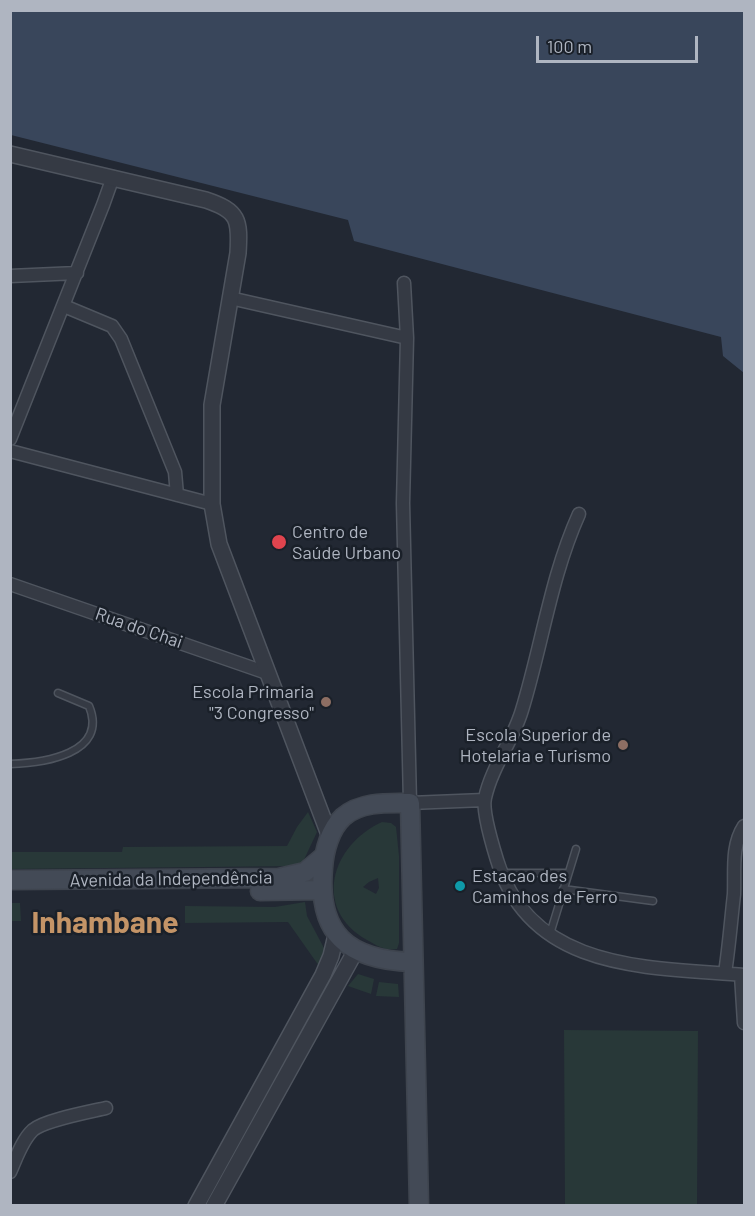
<!DOCTYPE html>
<html>
<head>
<meta charset="utf-8">
<style>
  body { margin:0 }
  #map { position:relative; width:755px; height:1216px; overflow:hidden; background:#222833; font-family:Barlow,sans-serif }
  canvas { display:block }
  .frame { position:absolute; inset:0; border:12px solid #afb5c1; pointer-events:none }
  .scale { position:absolute; left:536px; top:36px; width:162px; height:27px; box-sizing:border-box; border:3px solid #afb5c1; border-top:0; padding-left:8px; font-size:18px; line-height:21px; white-space:nowrap; color:#afb5c1; -webkit-text-stroke:4px #1a2029; paint-order:stroke }
</style>
</head>
<body>
<div id="map">
<canvas width="755" height="1216"></canvas>
<div class="frame"></div>
<div class="scale">100 m</div>
</div>
<script>
const ctx = document.querySelector('canvas').getContext('2d');
ctx.lineJoin = 'round';
function fillPath(path, color) {
  ctx.fillStyle = color;
  ctx.fill(path, 'evenodd');
}
function stroke(path, color, width, dash) {
  ctx.strokeStyle = color;
  ctx.lineWidth = width;
  ctx.lineCap = dash ? 'butt' : 'round';
  ctx.setLineDash(dash || []);
  ctx.stroke(path);
}
function write(font, color, halo, rows, align = 'center') {
  ctx.font = font + ' Barlow,sans-serif';
  ctx.lineWidth = 5;
  ctx.setLineDash([]);
  ctx.textBaseline = 'middle';
  ctx.strokeStyle = halo;
  ctx.fillStyle = color;
  for (const [text, x, y, turn = 0] of rows) {
    ctx.save();
    ctx.translate(x, y);
    ctx.rotate((+turn || 0) * Math.PI / 180);
    ctx.textAlign = isNaN(turn) ? turn : align;
    if (halo) ctx.strokeText(text, 0, 0);
    ctx.fillText(text, 0, 0);
    ctx.restore();
  }
}
fillPath(new Path2D(`
  M 308,812 L 317,832 L 301,866 L 11,869 L 10,852 L 122,852 L 123,847 L 287,846 L 297,827 Z
  M 382,822 L 391,823 L 396,827 L 399,856 L 399,943 L 397,949 C 386,951 377,946 367,940 C 312,909 331,845 382,822 ZM 378,878 L 379,888 L 376,894 L 363,887 L 369,882 Z
  M 305,902 L 307,916 L 324,948 L 324,958 L 319,966 L 288,922 L 185,923 L 185,906 L 275,907 Z
  M 11,903 L 20,903 L 21,921 L 11,921 Z
  M 358,974 L 374,979 L 371,994 L 348,986 Z
  M 379,982 L 398,984 L 399,997 L 376,996 Z
  M 564,1030 L 698,1031 L 697,1205 L 565,1205 Z`), '#283838');
fillPath(new Path2D(`
  M 10,11 L 744,11 L 744,373 L 723,356 L 721,337 L 354,241 L 348,220 L 11,135 Z`), '#39465b');
const service = new Path2D(`
  M 10,764 C 43,763 109,754 89,706 L 58,693
  M 501,873 L 568,873
  M 563,889 L 653,901
  M 550,934 L 576,849`);
const minor = new Path2D(`
  M 10,276 L 77,273
  M 404,283 L 407,338 L 403,503 L 410,803 L 484,800
  M 230,298 L 407,338
  M 64,306 L 112,326 L 121,339 L 175,472 L 177,495
  M 10,439 L 103,205 L 113,177
  M 10,451 L 212,504
  M 579,514 C 551,576 542,645 522,710 C 513,741 492,766 485,798 C 482,810 493,847 497,860 C 531,972 648,967 744,975
  M 10,584 L 267,673
  M 725,973 C 729,947 731,921 734,894 C 735,871 731,846 744,826
  M 741,975 L 744,1023
  M 10,1172 C 16,1159 22,1140 33,1130 C 45,1120 89,1112 106,1108`);
const tertiary = new Path2D(`
  M 10,154 L 206,200 C 239,211 240,220 238,253 L 212,405 L 212,504 L 219,544 L 330,837
  M 196,1206 L 323,975 L 331,956 L 336,935
  M 214,1206 L 356,950`);
const secondary = new Path2D(`
  M 10,880 L 279,878 L 305,872 L 324,856
  M 260,891 L 321,890
  M 412,962 C 348,960 317,934 323,868 C 324,851 330,829 343,817 C 361,801 389,803 410,803 L 419,1206`);
stroke(service, '#4f555f', 9);
stroke(minor, '#4f555f', 15);
stroke(tertiary, '#4f555f', 18);
stroke(secondary, '#3e444e', 21);
stroke(service, '#353a44', 6);
stroke(minor, '#353a44', 12);
stroke(tertiary, '#353a44', 15);
stroke(secondary, '#434a56', 18);
for (const [x, y, r, color] of [
  [279,542,8,"#e0444e"],
  [326,702,6,"#8d6e63"],
  [623,745,6,"#8d6e63"],
  [460,886,6,"#0f9aa8"]
]) {
  const dot = new Path2D();
  dot.arc(x, y, r, 0, 2 * Math.PI);
  ctx.fillStyle = color;
  ctx.fill(dot);
  stroke(dot, '#1a2029', 2);
}
write('18px', '#afb5c1', '#1a2029', [
  ["Centro de",292,532],
  ["Saúde Urbano",292,553],
  ["Escola Primaria",314,692,"right"],
  ["\"3 Congresso\"",314,713,"right"],
  ["Escola Superior de",611,735,"right"],
  ["Hotelaria e Turismo",611,756,"right"],
  ["Estacao des",472,876],
  ["Caminhos de Ferro",472,897]
], 'left');
write('18px', '#afb5c1', '#1a2029', [
  ["Rua do Chai",139,628,19],
  ["Avenida da Independência",171,879,-1]
]);
write('bold 30px', '#c49467', '#1a2029', [
  ["Inhambane",105,923]
]);
</script>
</body>
</html>
